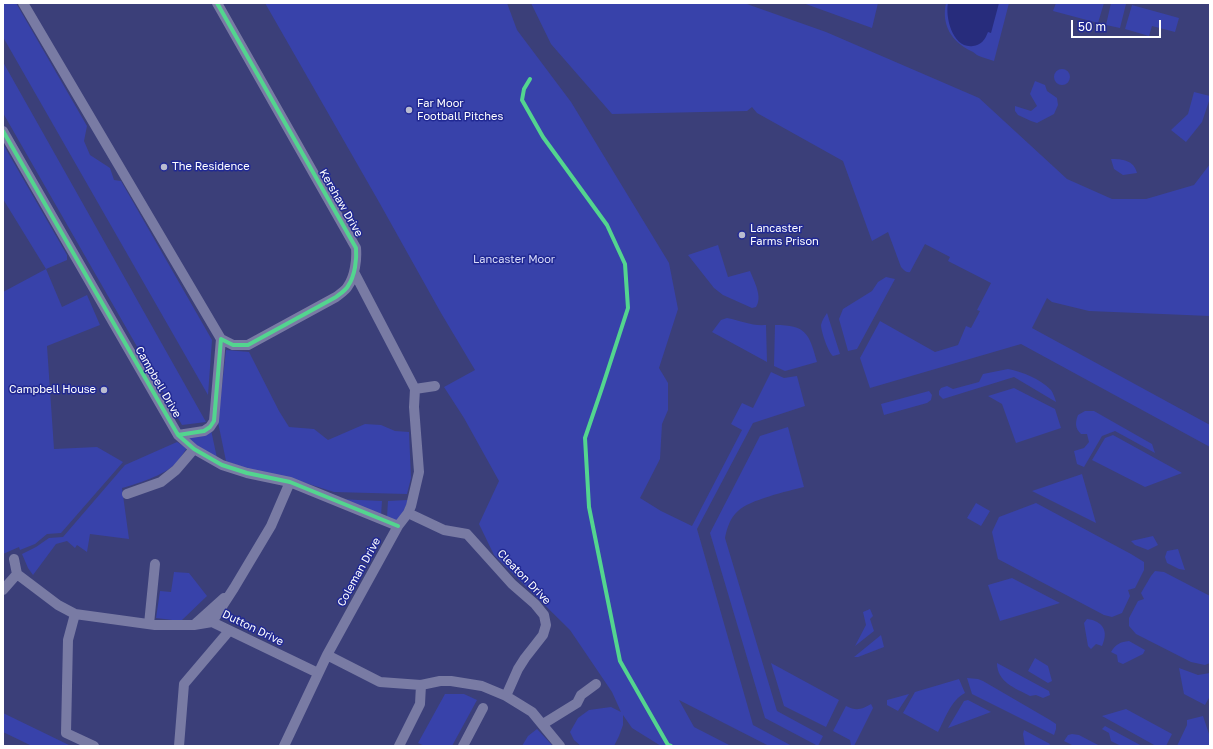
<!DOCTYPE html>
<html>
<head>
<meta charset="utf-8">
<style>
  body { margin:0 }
  #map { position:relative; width:1213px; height:749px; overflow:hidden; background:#3b3f79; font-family:"Golos Text",sans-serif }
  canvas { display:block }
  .frame { position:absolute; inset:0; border:4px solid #fff; pointer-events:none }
  .scale { position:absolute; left:1071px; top:20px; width:90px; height:18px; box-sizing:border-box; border:2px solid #fff; border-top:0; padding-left:5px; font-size:12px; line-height:14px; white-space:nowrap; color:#fff; -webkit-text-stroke:3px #212993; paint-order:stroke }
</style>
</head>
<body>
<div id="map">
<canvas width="1213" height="749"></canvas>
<div class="frame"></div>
<div class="scale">50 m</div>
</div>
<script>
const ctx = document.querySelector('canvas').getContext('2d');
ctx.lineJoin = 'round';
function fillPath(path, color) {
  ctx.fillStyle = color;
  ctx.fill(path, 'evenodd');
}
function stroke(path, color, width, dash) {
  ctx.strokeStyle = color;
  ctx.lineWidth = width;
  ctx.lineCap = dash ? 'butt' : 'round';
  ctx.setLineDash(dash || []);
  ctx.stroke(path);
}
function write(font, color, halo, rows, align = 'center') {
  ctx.font = font + ' "Golos Text",sans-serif';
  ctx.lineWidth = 3;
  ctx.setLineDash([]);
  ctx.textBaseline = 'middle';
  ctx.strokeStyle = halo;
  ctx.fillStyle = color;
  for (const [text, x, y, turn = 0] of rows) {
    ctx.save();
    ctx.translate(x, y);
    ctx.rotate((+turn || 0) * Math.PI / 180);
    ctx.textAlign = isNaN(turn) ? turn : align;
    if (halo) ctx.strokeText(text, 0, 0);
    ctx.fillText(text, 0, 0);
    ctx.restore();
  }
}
fillPath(new Path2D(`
  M 3,3 L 16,3 L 87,126 L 84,141 L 90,155 L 110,168 L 114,180 L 121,181 L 212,340 L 208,395 L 3,37 Z
  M 265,3 L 507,3 L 517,30 L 571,102 L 669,263 L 678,309 L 659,368 L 668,383 L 668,410 L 662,424 L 660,459 L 640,498 L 661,511 L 692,526 L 742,430 L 731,424 L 742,403 L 753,408 L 771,372 L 784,378 L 797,376 L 805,406 L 753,423 L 697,529 L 753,725 L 792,746 L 769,746 L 679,700 L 694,727 L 731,746 L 661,746 L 632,728 L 623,715 L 623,725 L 619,736 L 614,746 L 581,746 L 574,740 L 570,732 L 578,718 L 589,710 L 611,707 L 621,712 L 612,692 L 570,630 L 494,555 L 479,524 L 499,481 L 464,418 L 444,387 L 475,370 L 441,313 L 379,202 Z
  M 531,3 L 744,3 L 826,32 L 979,98 L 1067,179 L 1112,199 L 1146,199 L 1194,185 L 1210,164 L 1210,316 L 1089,311 L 1052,302 L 1047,298 L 1032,328 L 1210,425 L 1210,447 L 1021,344 L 870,388 L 860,358 L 880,321 L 935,352 L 958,345 L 966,326 L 971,328 L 980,311 L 977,310 L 991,283 L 948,261 L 950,257 L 925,244 L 910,272 C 906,273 904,270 901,267 L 888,232 L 872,241 L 843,161 L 757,113 L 752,107 L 747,111 L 612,114 L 551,44 Z
  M 803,3 L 878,3 L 872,28 Z
  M 946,3 L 1009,3 L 994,61 C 989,59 983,58 979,56 C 976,55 974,52 971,51 C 952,42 941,25 946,3 Z
  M 1056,3 L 1104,3 L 1098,23 L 1053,11 Z
  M 1111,3 L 1126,4 L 1120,28 L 1106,25 Z
  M 1132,5 L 1179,18 L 1175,32 L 1152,26 L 1149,36 L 1125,29 Z
  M 3,62 L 206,422 L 182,425 L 3,113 Z
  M1054 77a8 8 0 1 1 16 0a8 8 0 1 1-16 0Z
  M 1035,81 L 1045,85 L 1047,91 L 1057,98 L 1058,105 L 1054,114 L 1037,123 L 1031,121 L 1018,115 L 1015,111 L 1015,106 L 1031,111 L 1037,106 L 1030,94 Z
  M 1194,92 L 1210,96 L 1210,98 L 1202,122 L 1186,142 L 1171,130 L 1188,114 Z
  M 3,144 L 67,255 L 67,260 L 46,269 L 62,307 L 87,295 L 100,325 L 47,346 L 54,449 L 97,447 L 123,462 L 61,533 L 47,534 L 35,544 L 20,550 L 19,547 L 3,554 L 3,292 L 46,269 L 3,199 Z
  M 1111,159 C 1122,159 1134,160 1137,173 L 1123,175 L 1114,169 Z
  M 718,245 L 728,277 L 750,271 C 754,281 763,297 756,307 L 752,308 L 723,295 L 714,288 L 688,255 Z
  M 886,277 L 895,279 L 857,349 L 848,351 L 839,319 L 843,309 L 872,291 L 878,282 Z
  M 827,313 L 840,354 L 833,356 C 828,352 821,331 821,325 C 822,320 825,316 827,313 Z
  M 727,318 C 742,321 751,326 766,325 L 767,362 L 712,332 L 721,320 Z
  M 775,325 C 806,325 809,333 817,362 L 785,371 L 774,366 Z
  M 226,350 L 249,352 L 279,411 L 289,427 L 314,429 L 328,440 L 365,424 L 381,425 L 395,431 L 409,432 L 411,478 L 407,494 L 334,492 L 293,479 L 253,471 L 226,461 L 218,422 Z
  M 1008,369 C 1023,372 1040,379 1051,390 C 1053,393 1055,398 1056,402 L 1014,377 L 943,399 L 939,395 L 939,391 L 941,388 L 947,386 L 953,389 L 979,382 L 983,374 Z
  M 1014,388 L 1055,409 L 1061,428 L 1016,443 L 1002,404 L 988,396 Z
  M 929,391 L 932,395 L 931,400 L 927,403 L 884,415 L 881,404 Z
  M 1085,411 L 1094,411 L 1152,444 L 1155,453 L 1115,431 L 1102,436 L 1084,467 L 1077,464 L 1074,451 L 1084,448 L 1089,442 L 1087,434 L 1081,434 C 1075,428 1075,423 1078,415 Z
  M 788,427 L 804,487 C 788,491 749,500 738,511 C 730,518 727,528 725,538 L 777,711 L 823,736 L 818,746 L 765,718 L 710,533 L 760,436 Z
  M 211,430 L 217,458 L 203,450 L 185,437 Z
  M 1113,435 L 1182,473 L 1145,487 L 1092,460 L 1105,438 Z
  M 177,442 L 187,448 C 183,453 180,459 176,463 C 165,475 137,484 122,488 L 129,539 L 90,534 L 87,552 L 77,545 L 75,548 L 67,541 L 56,544 L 33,575 L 28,568 L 22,554 L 36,547 L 49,538 L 63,537 L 125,465 Z
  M 1082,474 L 1096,523 L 1032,491 Z
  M 336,499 L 382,501 L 381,516 Z
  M 408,500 L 402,516 L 396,522 L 387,517 L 388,501 Z
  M 976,503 L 990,511 L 981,526 L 967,518 Z
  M 1036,503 L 1131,554 L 1144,562 L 1144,570 L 1135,588 L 1128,590 L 1130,596 L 1122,613 L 1112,617 L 1104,615 L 998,559 L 992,532 L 999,517 Z
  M 1153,536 L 1158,545 L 1148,550 L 1135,545 L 1131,541 Z
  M 1178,549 L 1185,570 L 1179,569 L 1167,563 L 1165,557 L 1167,551 Z
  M 1155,571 L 1164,572 L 1210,596 L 1210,663 L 1205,665 L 1191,662 L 1136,634 L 1129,626 L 1129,618 L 1138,601 L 1144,599 L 1141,593 L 1151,576 Z
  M 174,572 L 189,573 L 207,596 L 181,621 L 156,618 L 160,591 L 171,592 Z
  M 1012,578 L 1060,603 L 1000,621 L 988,585 Z
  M 870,609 L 873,616 L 870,619 L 874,631 L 855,646 L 866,625 L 863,612 Z
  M 1087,619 C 1103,621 1109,631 1102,646 L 1096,644 L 1091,649 L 1088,646 L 1084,623 Z
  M 881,635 L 884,647 L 858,657 L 854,657 Z
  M 1129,641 L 1145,650 L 1143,654 L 1123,664 L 1118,662 L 1117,655 L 1111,652 C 1116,644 1120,642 1129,641 Z
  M 1035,658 L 1048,666 L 1052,681 L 1048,683 L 1028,671 Z
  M 771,663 L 839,700 L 826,727 L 784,706 Z
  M 997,663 L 1049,691 L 1050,695 L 1043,698 L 1036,695 L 1030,696 C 1015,688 997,682 997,663 Z
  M 1179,668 L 1198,675 L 1210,673 L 1210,696 L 1205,705 L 1184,694 Z
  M 967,678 L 978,679 L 983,681 L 1050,720 L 1056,724 L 1056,729 L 1054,735 L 972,694 Z
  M 959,679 L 965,693 C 951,700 945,719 938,732 L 903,713 L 915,692 Z
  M 445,694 L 464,694 L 477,700 L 452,746 L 425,746 L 418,743 Z
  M 909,694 L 898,711 L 887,705 L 887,700 Z
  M 968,700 L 991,712 L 948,728 L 964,701 Z
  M 871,704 L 873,708 L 854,746 L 851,746 L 850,740 L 833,731 L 846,706 C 857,711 860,710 871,704 Z
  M 1126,709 L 1172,734 L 1166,746 L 1156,746 L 1102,716 Z
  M 3,713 L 71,746 L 32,746 L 3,732 Z
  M 1203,716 L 1210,737 L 1210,746 L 1177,746 L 1187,725 L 1187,720 Z
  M 1105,726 L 1142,746 L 1121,746 L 1111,741 L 1109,733 L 1102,729 Z
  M 537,729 L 551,744 L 553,746 L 522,746 L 528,736 Z
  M 1024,730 L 1050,744 L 1049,746 L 1025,746 L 1023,734 Z
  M 1072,734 L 1079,735 L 1100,746 L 1074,746 L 1064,741 L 1068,735 Z`), '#3842aa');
fillPath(new Path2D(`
  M 948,3 L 999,3 L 991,33 L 988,32 C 985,40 981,45 973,46 C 953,49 945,18 948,3 Z`), '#272c7c');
stroke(new Path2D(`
  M 23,3 L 221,339
  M 3,131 L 178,435 L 194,449 L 222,465 L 247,473 L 290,482 L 398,526
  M 415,389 L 435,386
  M 178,435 L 204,431 L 210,427 L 214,421 L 221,339 L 233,345 L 248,345 L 336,297 C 340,294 346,290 348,286 C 355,276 357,259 356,248 L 217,3
  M 127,494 L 161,482 L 176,470 L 194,449
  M 408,513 L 444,530 L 467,534 L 512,584 L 535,604 L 544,615 L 546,625 L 543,635 L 525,658 L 518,669 L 506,696
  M 14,559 L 17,574 L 58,605 L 75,614 L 155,625 L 194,625 L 212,622 L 318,673
  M 3,590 L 17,574
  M 75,614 L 68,640 L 66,733 L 94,746
  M 212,622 L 234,588 L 271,526 L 290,482
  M 149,624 L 155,564
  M 194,625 L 224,598
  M 327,655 L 380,682 L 421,685 L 440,681 L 451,681 L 482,686 L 506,696 L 532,712 L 560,746
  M 543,724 L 577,703 L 581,695 L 596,684
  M 179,746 L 184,684 L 229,631
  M 284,746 L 327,655 L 398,526 L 408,513 L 411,506 L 419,472 L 414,407 L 415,389 L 354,272
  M 399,746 L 420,704 L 421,685
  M 463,746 L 483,708`), '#797ba4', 10);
stroke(new Path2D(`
  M 530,79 L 524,89 L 522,100 L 543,137 L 607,225 L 625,264 L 628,308 L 602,388 L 585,438 L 589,507 L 620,661 L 668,745 L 671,746
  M 3,131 L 178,435 L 194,449 L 222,465 L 247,473 L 290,482 L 398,526
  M 178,435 L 204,431 L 210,427 L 214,421 L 221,339 L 233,345 L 248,345 L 336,297 C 340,294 346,290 348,286 C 355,276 357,259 356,248 L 217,3`), '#53d58f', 4);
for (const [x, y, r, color] of [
  [409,110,4,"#babcd0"],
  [164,167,4,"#babcd0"],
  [742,235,4,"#babcd0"],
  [104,390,4,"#babcd0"]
]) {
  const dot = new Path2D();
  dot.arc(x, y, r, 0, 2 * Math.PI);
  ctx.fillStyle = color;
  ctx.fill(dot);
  stroke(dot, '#212993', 1.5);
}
write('11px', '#fff', '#212993', [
  ["Far Moor",417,104],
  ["Football Pitches",417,117],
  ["The Residence",172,167],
  ["Lancaster",750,229],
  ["Farms Prison",750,242],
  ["Campbell House",96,390,"right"]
], 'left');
write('11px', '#fff', '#212993', [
  ["Kershaw Drive",341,203,60],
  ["Campbell Drive",158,382,60],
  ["Coleman Drive",359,572,-61],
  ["Cleaton Drive",524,577,46],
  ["Dutton Drive",253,628,26]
]);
write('11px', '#d9dcfa', '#212993', [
  ["Lancaster Moor",514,260]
]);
</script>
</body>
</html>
